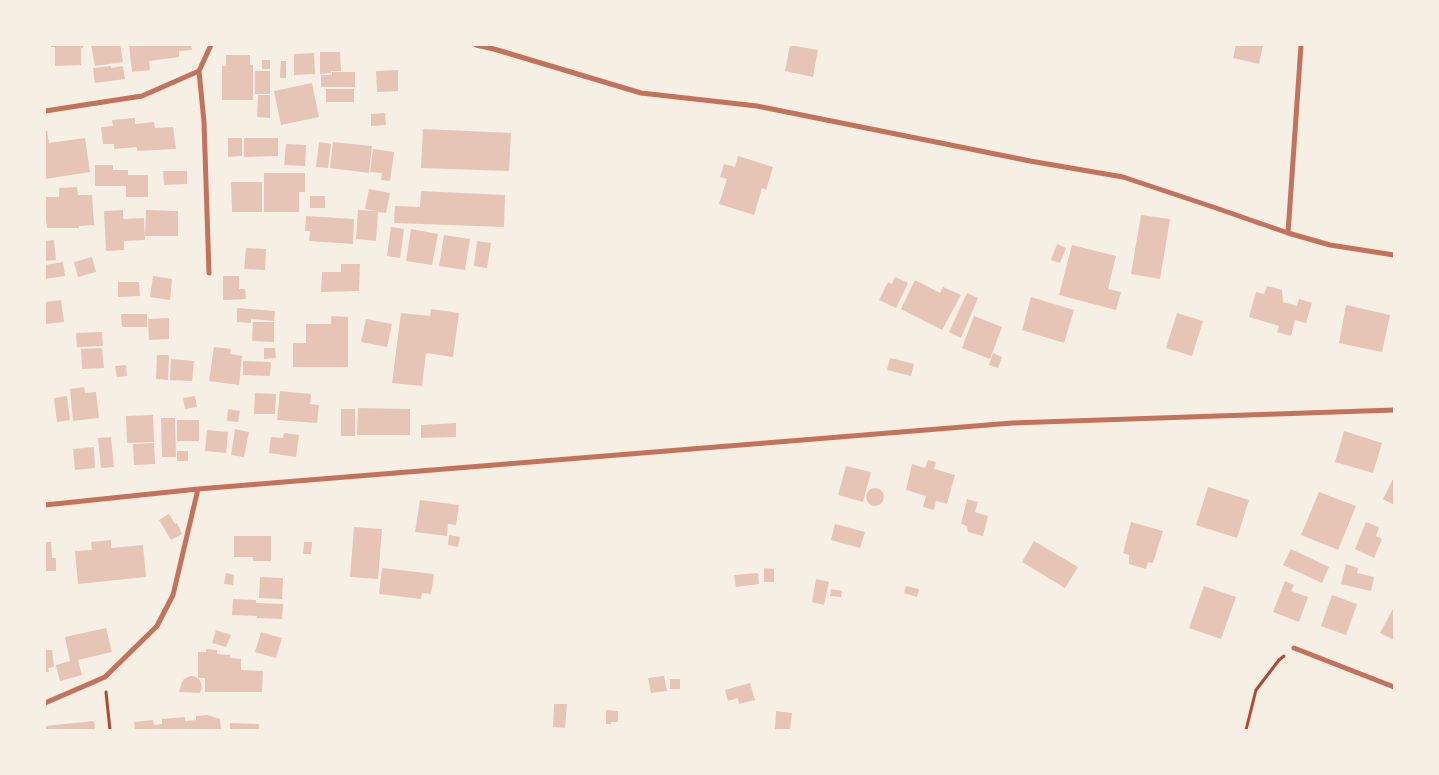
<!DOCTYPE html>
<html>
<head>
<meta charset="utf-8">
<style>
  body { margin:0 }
  #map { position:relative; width:1439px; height:775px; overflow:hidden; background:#f6efe4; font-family:"PT Sans Narrow",sans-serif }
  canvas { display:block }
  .frame { position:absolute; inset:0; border:46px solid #f6efe4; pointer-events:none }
</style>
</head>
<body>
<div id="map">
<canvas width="1439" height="775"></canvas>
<div class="frame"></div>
</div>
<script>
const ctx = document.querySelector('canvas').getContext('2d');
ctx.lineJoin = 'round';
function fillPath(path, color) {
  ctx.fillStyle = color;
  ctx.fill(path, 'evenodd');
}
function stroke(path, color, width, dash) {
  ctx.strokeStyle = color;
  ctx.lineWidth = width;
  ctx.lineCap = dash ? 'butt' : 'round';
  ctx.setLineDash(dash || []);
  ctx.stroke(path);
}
fillPath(new Path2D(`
  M 51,45 L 83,45 L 83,48 L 81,48 L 81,65 L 55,66 L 55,47 L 51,47 Z
  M 91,45 L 120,45 L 123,62 L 95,66 Z
  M 129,45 L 191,45 L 192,50 L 179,51 L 179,57 L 149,61 L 150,70 L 132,72 Z
  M 790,45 L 818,50 L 813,77 L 785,71 Z
  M 1236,45 L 1263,45 L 1259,64 L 1233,58 Z
  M 320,52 L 340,52 L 341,71 L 331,71 L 331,73 L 320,74 Z
  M 314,53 L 315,74 L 294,75 L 294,54 Z
  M 226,55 L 250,55 L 250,65 L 253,65 L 253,100 L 222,100 L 222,66 L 226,66 Z
  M 262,60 L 270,60 L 270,69 L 262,69 Z
  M 281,61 L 286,61 L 286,78 L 280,78 Z
  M 111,66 L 111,68 L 123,66 L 125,79 L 95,83 L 93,68 Z
  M 398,70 L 398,91 L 377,92 L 376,71 Z
  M 255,71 L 270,71 L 270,94 L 255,94 Z
  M 332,72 L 355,72 L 355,87 L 321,87 L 321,75 L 332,75 Z
  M 312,83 L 319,117 L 281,125 L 274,91 Z
  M 326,89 L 354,89 L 354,102 L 326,102 Z
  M 258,95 L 270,95 L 270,118 L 257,117 Z
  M 385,113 L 386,125 L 371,126 L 371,114 Z
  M 135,118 L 135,124 L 154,122 L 155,128 L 173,127 L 176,149 L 137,151 L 137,147 L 114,149 L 114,144 L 103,144 L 101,127 L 113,126 L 112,120 Z
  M 423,129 L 511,133 L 509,171 L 421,168 Z
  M 45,131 L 47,131 L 49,143 L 85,138 L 90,172 L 45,179 Z
  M 228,138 L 242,138 L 242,156 L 228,157 Z
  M 244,138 L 278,138 L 278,156 L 244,157 Z
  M 319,142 L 331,144 L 328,168 L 316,167 Z
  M 333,142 L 372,146 L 369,173 L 330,168 Z
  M 286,144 L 306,145 L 305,166 L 284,165 Z
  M 373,149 L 394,152 L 390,181 L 381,180 L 382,173 L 370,172 Z
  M 738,156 L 773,167 L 766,190 L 762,188 L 754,215 L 719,204 L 727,179 L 720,177 L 724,164 L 735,167 Z
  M 95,165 L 113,165 L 113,170 L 128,170 L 128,175 L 148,175 L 148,197 L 126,197 L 126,186 L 95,186 Z
  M 163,171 L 187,171 L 187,184 L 164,185 Z
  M 264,173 L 305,173 L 305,192 L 299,192 L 299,212 L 264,212 Z
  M 231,182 L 262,182 L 262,212 L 232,212 Z
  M 77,187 L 78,195 L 92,195 L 94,225 L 79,226 L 79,228 L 47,228 L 46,219 L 45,219 L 45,197 L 59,197 L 59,188 Z
  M 369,189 L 390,193 L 386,213 L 378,212 L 376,241 L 356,239 L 358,210 L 376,211 L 365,209 Z
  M 421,191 L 505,195 L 504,227 L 394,223 L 395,206 L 420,207 Z
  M 310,196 L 325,196 L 325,208 L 310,208 Z
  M 123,210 L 123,219 L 144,218 L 145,240 L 124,241 L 124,250 L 106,251 L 104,211 Z
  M 146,210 L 178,211 L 178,236 L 145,236 Z
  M 1141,215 L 1170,219 L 1160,279 L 1131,274 Z
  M 306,216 L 354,219 L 353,244 L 309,241 L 310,231 L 305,231 Z
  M 391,227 L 404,229 L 400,258 L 387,256 Z
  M 411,229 L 438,234 L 432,265 L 406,261 Z
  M 444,235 L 470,239 L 465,270 L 439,266 Z
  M 54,240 L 56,260 L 45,261 L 45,241 Z
  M 477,241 L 491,243 L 487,268 L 474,266 Z
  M 1057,244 L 1066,248 L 1060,263 L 1051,260 Z
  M 1072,245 L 1116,256 L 1108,289 L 1121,292 L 1116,310 L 1059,295 Z
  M 246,248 L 266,249 L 265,270 L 244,269 Z
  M 92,257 L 96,272 L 78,277 L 74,262 Z
  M 63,262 L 65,276 L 45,279 L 45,265 Z
  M 341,264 L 360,264 L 359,291 L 321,292 L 322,272 L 341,272 Z
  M 153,276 L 172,279 L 170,300 L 150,297 Z
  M 223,276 L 239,276 L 239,289 L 245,289 L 246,299 L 223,300 Z
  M 895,277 L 908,283 L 896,308 L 879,300 L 888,282 L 892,284 Z
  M 915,280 L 940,293 L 943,287 L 961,295 L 942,330 L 901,309 Z
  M 118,282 L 139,282 L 140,296 L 118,297 Z
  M 1267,286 L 1282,290 L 1283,302 L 1297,306 L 1299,299 L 1312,303 L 1306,323 L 1295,320 L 1291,336 L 1277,332 L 1279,326 L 1249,317 L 1256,292 L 1264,294 Z
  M 967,293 L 978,298 L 961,338 L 949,332 Z
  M 1031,297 L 1074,310 L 1064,343 L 1022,330 Z
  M 61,300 L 64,322 L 45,324 L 45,302 Z
  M 1346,305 L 1390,315 L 1382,352 L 1339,343 Z
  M 237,308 L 275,311 L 274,321 L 251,319 L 251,323 L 237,322 Z
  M 431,309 L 459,313 L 453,357 L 426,353 L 422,386 L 392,383 L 401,313 L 430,316 Z
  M 1177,313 L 1203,321 L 1192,356 L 1166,348 Z
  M 121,314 L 147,314 L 147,327 L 122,327 Z
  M 331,316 L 348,317 L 348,367 L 293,367 L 293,343 L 306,343 L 306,324 L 331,324 Z
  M 974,316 L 1002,327 L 990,359 L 962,348 Z
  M 169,318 L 169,339 L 149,340 L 148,319 Z
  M 366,319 L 392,324 L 387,347 L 361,342 Z
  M 253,322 L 274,322 L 274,342 L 252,341 Z
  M 102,332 L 103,346 L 77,347 L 76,333 Z
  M 214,347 L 231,349 L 230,354 L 242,356 L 239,385 L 209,381 Z
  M 102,348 L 104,368 L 82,369 L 81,349 Z
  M 264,348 L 275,348 L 276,358 L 264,359 Z
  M 993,353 L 1002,357 L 998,368 L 989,365 Z
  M 157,355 L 169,355 L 168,380 L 156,379 Z
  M 890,358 L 914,364 L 911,376 L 887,370 Z
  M 171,359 L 194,361 L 192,381 L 170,380 Z
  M 243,361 L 271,362 L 270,376 L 243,375 Z
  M 126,365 L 127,376 L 117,377 L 115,366 Z
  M 84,387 L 85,393 L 96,392 L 99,418 L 73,421 L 70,389 Z
  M 280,391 L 311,394 L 310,404 L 319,405 L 317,423 L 277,420 Z
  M 255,393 L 276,394 L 275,414 L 254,414 Z
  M 67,396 L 70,420 L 57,422 L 54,398 Z
  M 195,396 L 197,407 L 185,409 L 183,398 Z
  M 358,408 L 410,409 L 410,435 L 357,435 Z
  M 228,409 L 240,411 L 238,422 L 227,421 Z
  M 341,409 L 355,409 L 355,436 L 341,436 Z
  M 153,415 L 154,442 L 127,443 L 126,416 Z
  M 161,418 L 175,418 L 176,457 L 162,457 Z
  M 177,420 L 199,420 L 199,441 L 177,441 Z
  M 456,423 L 456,437 L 421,438 L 421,425 Z
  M 235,429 L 249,432 L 244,457 L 231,455 Z
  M 207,430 L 228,432 L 226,453 L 205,451 Z
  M 1344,431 L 1382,443 L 1373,473 L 1335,462 Z
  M 284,433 L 299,435 L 296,457 L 269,453 L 271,437 L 283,438 Z
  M 111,437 L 114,467 L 101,468 L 98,438 Z
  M 154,443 L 155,464 L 134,465 L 133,444 Z
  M 94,447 L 95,468 L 75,470 L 73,449 Z
  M 177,451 L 188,451 L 188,461 L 177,461 Z
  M 928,460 L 936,462 L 934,469 L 955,475 L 947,504 L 936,501 L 934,510 L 923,507 L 926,496 L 906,490 L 912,464 L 925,468 Z
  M 846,466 L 871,472 L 863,502 L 838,495 Z
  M 1394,477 L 1394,505 L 1383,499 Z
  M 1208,487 L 1249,500 L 1237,538 L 1196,525 Z
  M866 497a9 9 0 1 1 18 0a9 9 0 1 1-18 0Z
  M 1319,492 L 1356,506 L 1338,550 L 1301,535 Z
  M 967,499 L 978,502 L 975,512 L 988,516 L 983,536 L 968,532 L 967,526 L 961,524 Z
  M 420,500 L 459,505 L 456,525 L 448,524 L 447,536 L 415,532 Z
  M 169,514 L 175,524 L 177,523 L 182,534 L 171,540 L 159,520 Z
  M 1131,522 L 1163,531 L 1153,563 L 1148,562 L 1146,569 L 1129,564 L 1129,555 L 1123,553 Z
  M 1366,522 L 1379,527 L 1376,536 L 1382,539 L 1374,558 L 1355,549 Z
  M 835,524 L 865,532 L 860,548 L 831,540 Z
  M 354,527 L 382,529 L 378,579 L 350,577 Z
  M 449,535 L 460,537 L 458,547 L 448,545 Z
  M 234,536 L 271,536 L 271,561 L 253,561 L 253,557 L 234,557 Z
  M 111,540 L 111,548 L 143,545 L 146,577 L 78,584 L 75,551 L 92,550 L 91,542 Z
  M 1034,541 L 1078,567 L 1065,588 L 1022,562 Z
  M 45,542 L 51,542 L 52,558 L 56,558 L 56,571 L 45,571 Z
  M 304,542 L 312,542 L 311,554 L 303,554 Z
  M 1291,549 L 1329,567 L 1322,583 L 1283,565 Z
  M 1346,564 L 1358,568 L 1357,573 L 1374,577 L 1371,591 L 1341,584 Z
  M 382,568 L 434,574 L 431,594 L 422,593 L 421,599 L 379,594 Z
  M 764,568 L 774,569 L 774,582 L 764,582 Z
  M 226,573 L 234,575 L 233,585 L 224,584 Z
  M 758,573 L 759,584 L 736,587 L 734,575 Z
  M 260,577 L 283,578 L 282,599 L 259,598 Z
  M 816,579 L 829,582 L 824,605 L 812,602 Z
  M 1285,581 L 1294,585 L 1291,591 L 1308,597 L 1299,622 L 1273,612 Z
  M 906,586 L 919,589 L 917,597 L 904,593 Z
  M 1204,586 L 1236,597 L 1221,639 L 1189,628 Z
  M 831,589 L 842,591 L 841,597 L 830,596 Z
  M 1332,595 L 1357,604 L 1346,635 L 1321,626 Z
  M 233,599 L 256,600 L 256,603 L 283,604 L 282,619 L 257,618 L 257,616 L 232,615 Z
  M 1394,607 L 1394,640 L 1380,633 Z
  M 106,628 L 112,652 L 78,660 L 82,675 L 60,681 L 56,665 L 70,661 L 65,637 Z
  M 216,630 L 231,635 L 226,647 L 212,643 Z
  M 261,632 L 282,638 L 276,658 L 255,652 Z
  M 206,649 L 217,650 L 217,654 L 230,655 L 230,658 L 241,659 L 241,670 L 263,671 L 262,692 L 205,692 L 205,678 L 198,678 L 198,652 L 206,652 Z
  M 45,650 L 52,650 L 54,667 L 48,668 L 49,672 L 45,672 Z
  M 190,676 L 194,676 L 200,680 L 202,687 L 200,693 L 179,692 L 182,682 L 184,679 Z
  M 664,676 L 667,691 L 651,693 L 648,678 Z
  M 670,679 L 680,679 L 680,689 L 670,689 Z
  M 750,683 L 755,700 L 739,704 L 738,698 L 728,701 L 725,690 Z
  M 554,704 L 567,704 L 565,728 L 553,727 Z
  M 606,710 L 618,711 L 618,722 L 611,722 L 611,724 L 606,724 Z
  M 776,711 L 792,713 L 790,730 L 775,730 Z
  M 208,715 L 220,719 L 221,730 L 135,730 L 134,722 L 153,720 L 154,725 L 162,724 L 162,719 L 185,717 L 185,721 L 196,720 L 196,716 Z
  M 94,721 L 95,730 L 45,730 L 45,726 Z
  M 230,723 L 259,724 L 259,730 L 230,730 Z`), '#e6c5b7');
stroke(new Path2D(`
  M 106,692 L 110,730
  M 1246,730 L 1256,690 L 1279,660 L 1284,656`), '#b5482f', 3);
stroke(new Path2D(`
  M 476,45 L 494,49 L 641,93 L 757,106 L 1030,161 L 1123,177 L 1213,207 L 1288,233 L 1330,245 L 1394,255
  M 199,71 L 204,122 L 209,273
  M 45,111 L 142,96 L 199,71 L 211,45
  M 1288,233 L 1301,45
  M 45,505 L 198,489 L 1012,423 L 1394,410
  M 1294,648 L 1394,687
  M 45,703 L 105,677 L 157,626 L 173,595 L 198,489`), '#c5725c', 5);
</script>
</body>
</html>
